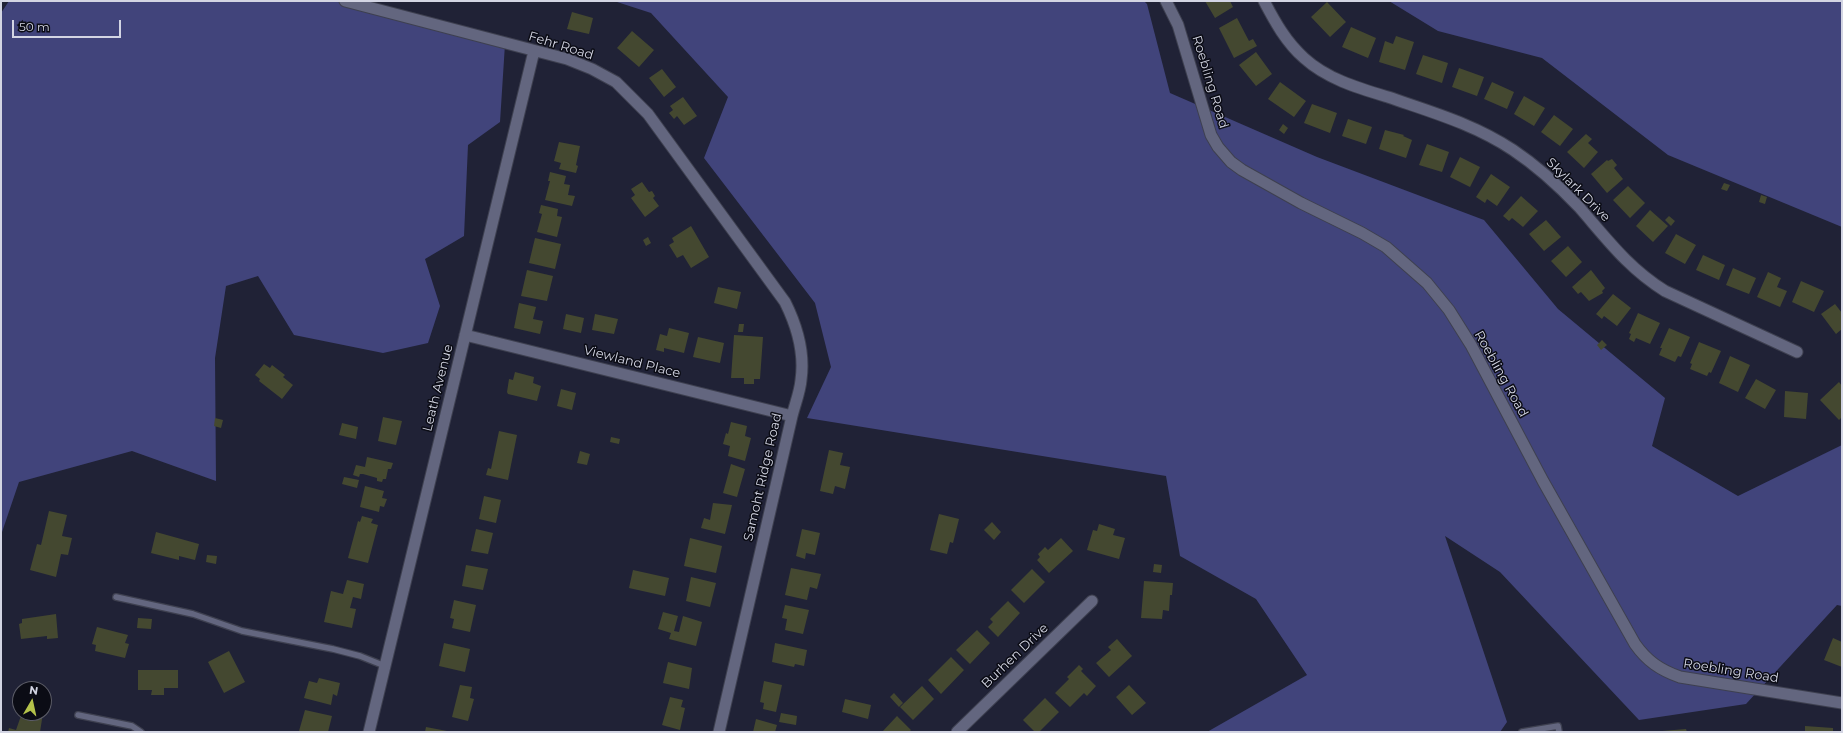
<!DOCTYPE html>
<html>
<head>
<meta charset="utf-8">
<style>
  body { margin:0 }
  #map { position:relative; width:1843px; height:733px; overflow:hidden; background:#202236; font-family:Montserrat,sans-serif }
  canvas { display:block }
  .frame { position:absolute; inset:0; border:2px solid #d3d5e3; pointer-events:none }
  .north { position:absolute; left:12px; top:681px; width:40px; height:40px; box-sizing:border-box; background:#0b0c15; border:1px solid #5b5c67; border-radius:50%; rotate:9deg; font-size:11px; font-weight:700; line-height:16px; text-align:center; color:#d3d5e3 }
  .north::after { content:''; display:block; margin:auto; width:14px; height:18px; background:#b4c24a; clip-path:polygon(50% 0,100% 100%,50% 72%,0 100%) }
  .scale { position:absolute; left:12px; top:20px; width:109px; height:18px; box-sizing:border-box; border:2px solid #d3d5e3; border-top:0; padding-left:5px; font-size:12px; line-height:14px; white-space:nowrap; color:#d3d5e3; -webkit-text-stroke:3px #0b0c15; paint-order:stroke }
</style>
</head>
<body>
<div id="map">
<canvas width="1843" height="733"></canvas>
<div class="frame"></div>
<div class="north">N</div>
<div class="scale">50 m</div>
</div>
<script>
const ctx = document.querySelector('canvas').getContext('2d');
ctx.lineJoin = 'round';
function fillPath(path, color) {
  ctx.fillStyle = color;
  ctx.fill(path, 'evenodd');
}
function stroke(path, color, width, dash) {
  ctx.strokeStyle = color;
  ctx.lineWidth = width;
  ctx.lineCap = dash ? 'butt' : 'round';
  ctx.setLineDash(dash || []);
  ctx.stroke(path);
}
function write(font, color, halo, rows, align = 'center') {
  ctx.font = font + ' Montserrat,sans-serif';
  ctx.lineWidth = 3;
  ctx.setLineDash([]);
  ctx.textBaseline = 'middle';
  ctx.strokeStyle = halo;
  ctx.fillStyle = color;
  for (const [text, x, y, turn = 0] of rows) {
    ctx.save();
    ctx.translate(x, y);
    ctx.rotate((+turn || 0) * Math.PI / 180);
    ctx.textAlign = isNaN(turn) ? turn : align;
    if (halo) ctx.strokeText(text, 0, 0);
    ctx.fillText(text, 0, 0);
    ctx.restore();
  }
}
fillPath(new Path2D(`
  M 9,1 L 345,1 L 505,44 L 500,122 L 468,145 L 464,236 L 425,259 L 440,306 L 428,343 L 383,353 L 294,335 L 258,276 L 226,286 L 215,358 L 216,481 L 132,451 L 19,482 L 1,535 L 1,13 Z
  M 614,1 L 1144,1 L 1147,4 L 1170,93 L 1317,157 L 1484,220 L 1558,309 L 1665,398 L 1652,446 L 1738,496 L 1842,445 L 1842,606 L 1837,605 L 1746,704 L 1639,720 L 1500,572 L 1445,536 L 1507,722 L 1500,732 L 1207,732 L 1307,675 L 1256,599 L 1180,556 L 1166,476 L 807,418 L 831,367 L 815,303 L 704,158 L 728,97 L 651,13 Z
  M 1389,1 L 1842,1 L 1842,227 L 1668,155 L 1542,58 L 1438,31 Z`), '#41447b');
fillPath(new Path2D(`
  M 1205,1 L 1230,1 L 1233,7 L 1215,18 Z
  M 1327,2 L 1346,22 L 1330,37 L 1311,17 Z
  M 572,12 L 593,18 L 589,34 L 567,29 Z
  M 1237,18 L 1249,41 L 1253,39 L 1257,46 L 1234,58 L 1219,28 Z
  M 1351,27 L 1376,38 L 1368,58 L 1342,47 Z
  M 632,31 L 654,50 L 639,67 L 617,48 Z
  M 1396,36 L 1414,42 L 1405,70 L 1379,62 L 1385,41 L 1393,44 Z
  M 1256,52 L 1272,74 L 1256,86 L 1239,65 Z
  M 1423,55 L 1448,63 L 1442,83 L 1416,74 Z
  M 1459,68 L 1484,77 L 1477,96 L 1452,87 Z
  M 662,69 L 676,87 L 664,97 L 649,78 Z
  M 1280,82 L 1306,101 L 1294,117 L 1268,99 Z
  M 1492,82 L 1514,92 L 1507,109 L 1484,99 Z
  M 1524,96 L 1545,108 L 1534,126 L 1514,114 Z
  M 683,97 L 697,116 L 684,125 L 677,116 L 674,119 L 669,113 L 673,110 L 670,106 Z
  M 1312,104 L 1337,113 L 1330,133 L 1304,123 Z
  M 1554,115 L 1573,129 L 1560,146 L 1541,132 Z
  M 1348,119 L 1372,127 L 1366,144 L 1342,136 Z
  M 1283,124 L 1288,128 L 1284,134 L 1279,130 Z
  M 1385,130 L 1404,135 L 1403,136 L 1412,140 L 1406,158 L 1379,149 Z
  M 1586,134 L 1592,139 L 1588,143 L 1598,152 L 1584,168 L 1567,152 Z
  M 559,142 L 580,146 L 576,165 L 578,166 L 576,173 L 559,169 L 561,163 L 554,161 Z
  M 1427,144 L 1449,152 L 1442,172 L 1419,165 Z
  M 1460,157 L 1480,167 L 1470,187 L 1450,177 Z
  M 1612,159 L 1617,165 L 1614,168 L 1623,179 L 1607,193 L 1591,174 L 1607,160 L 1608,161 Z
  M 550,172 L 566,176 L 564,184 L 570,185 L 568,195 L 575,196 L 572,206 L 545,200 L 550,181 L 548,181 Z
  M 1491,174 L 1510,187 L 1497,206 L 1487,199 L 1485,203 L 1476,197 Z
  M 642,182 L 649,192 L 652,191 L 655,196 L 653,198 L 659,206 L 645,217 L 631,198 L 635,195 L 631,189 Z
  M 1724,183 L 1730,185 L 1727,191 L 1721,189 Z
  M 1628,186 L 1645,203 L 1630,218 L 1613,200 Z
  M 1761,195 L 1767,197 L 1765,204 L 1759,202 Z
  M 1521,196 L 1538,211 L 1523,227 L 1512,218 L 1509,221 L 1503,216 Z
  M 541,205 L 558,209 L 557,216 L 562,217 L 557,237 L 537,232 L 542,214 L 539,213 Z
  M 1650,210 L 1668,226 L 1653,242 L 1636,226 Z
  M 1669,216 L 1675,221 L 1671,226 L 1665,220 Z
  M 1546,220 L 1561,237 L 1544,251 L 1529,234 Z
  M 691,226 L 709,257 L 691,268 L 683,255 L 677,258 L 669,245 L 674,242 L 672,238 Z
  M 1676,234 L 1696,245 L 1685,264 L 1665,253 Z
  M 648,237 L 651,243 L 646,246 L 643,240 Z
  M 535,238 L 561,244 L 555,269 L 529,263 Z
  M 1568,246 L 1582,262 L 1566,277 L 1551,261 Z
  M 1703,255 L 1725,265 L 1719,280 L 1696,270 Z
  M 1733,268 L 1756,278 L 1749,294 L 1726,285 Z
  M 527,270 L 553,276 L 547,301 L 521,296 Z
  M 1591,270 L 1605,288 L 1602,291 L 1603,293 L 1589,301 L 1581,292 L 1578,294 L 1572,287 Z
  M 1768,272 L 1781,278 L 1777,287 L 1787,291 L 1780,307 L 1757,297 Z
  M 1801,281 L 1824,291 L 1814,312 L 1792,302 Z
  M 718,287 L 741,292 L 737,309 L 714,303 Z
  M 1613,294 L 1631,308 L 1617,326 L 1604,316 L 1602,319 L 1596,314 Z
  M 519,303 L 536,307 L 533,319 L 543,321 L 540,334 L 514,328 Z
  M 1835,304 L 1842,313 L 1842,329 L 1836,334 L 1821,314 Z
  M 1638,313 L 1660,323 L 1650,344 L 1636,338 L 1634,342 L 1629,339 L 1631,334 L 1629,333 Z
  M 566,314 L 584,318 L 581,333 L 563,329 Z
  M 595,314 L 618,319 L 614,334 L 592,330 Z
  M 739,324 L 744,324 L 743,332 L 738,332 Z
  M 669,328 L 689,333 L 684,353 L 664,348 L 664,352 L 656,350 L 660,334 L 667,336 Z
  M 1669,328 L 1690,337 L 1681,357 L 1678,356 L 1675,362 L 1659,355 L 1662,348 L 1660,348 Z
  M 734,335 L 763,337 L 760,379 L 754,379 L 754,384 L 744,384 L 744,378 L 731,378 Z
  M 698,337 L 724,343 L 720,363 L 693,357 Z
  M 1602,340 L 1607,345 L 1601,350 L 1597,345 Z
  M 1699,342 L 1721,351 L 1711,373 L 1709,372 L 1707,376 L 1690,369 L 1692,364 L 1690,363 Z
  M 1730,356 L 1750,365 L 1738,392 L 1719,383 Z
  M 264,364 L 270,368 L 272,365 L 285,375 L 283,377 L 293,385 L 282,399 L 259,381 L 260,379 L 255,375 Z
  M 515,372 L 534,377 L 533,383 L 541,386 L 537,401 L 508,394 L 507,392 L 509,379 L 513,380 Z
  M 1756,379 L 1776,390 L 1765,409 L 1745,398 Z
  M 1839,382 L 1842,386 L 1842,417 L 1839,420 L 1820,400 Z
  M 561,389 L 576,393 L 572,410 L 557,406 Z
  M 1785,391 L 1808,393 L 1806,419 L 1784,417 Z
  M 383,417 L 402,421 L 396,445 L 378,441 Z
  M 215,418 L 223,420 L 221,428 L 214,426 Z
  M 731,422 L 747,426 L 745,436 L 751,438 L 745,461 L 728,456 L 730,446 L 723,444 L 726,433 L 728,434 Z
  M 342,423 L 358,427 L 356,439 L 339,435 Z
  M 499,431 L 517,435 L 508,480 L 486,475 L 488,468 L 491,469 Z
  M 611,437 L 620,439 L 619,444 L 610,442 Z
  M 829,450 L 843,453 L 840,465 L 850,467 L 845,489 L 835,486 L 833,494 L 820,491 Z
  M 580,451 L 590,454 L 587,465 L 577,463 Z
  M 367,457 L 393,463 L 391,469 L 388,469 L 386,479 L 383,479 L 382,482 L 377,481 L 377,478 L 363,474 L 360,474 L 359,477 L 353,475 L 356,465 L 365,467 Z
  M 731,464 L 745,469 L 737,497 L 723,493 Z
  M 344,477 L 359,480 L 357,488 L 342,484 Z
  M 365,486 L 384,491 L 382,498 L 387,499 L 384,507 L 380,506 L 379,512 L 360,507 Z
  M 484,496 L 501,500 L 496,523 L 479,519 Z
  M 713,503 L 732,505 L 725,534 L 701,528 L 704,518 L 710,520 Z
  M 49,511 L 67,515 L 62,536 L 72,538 L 68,555 L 61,554 L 56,577 L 30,570 L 37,544 L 41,545 Z
  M 939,514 L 959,519 L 953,543 L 950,542 L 947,554 L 930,550 Z
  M 362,516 L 373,519 L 371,523 L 378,525 L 368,563 L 348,558 L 358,521 L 360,522 Z
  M 992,522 L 1001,532 L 994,540 L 984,530 Z
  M 1099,524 L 1115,529 L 1113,535 L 1125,538 L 1119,559 L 1087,550 L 1093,530 L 1097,531 Z
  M 476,529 L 493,533 L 488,554 L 471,551 Z
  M 802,529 L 820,533 L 815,555 L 806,553 L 805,559 L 796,556 Z
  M 156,532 L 199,544 L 195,560 L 179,556 L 179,560 L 151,553 Z
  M 690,538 L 722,546 L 716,573 L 684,566 Z
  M 1061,538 L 1073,551 L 1049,573 L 1037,560 L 1040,557 L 1038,554 L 1045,547 L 1048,550 Z
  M 207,555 L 217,556 L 216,564 L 206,562 Z
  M 1154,564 L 1162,565 L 1161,573 L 1153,572 Z
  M 466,565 L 488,569 L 483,590 L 462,586 Z
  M 791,568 L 821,574 L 817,589 L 810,587 L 807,600 L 785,595 Z
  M 1032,569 L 1045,582 L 1024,603 L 1011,590 Z
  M 633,570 L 669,578 L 665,596 L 629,588 Z
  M 691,577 L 716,583 L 710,607 L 686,601 Z
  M 347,580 L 364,584 L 361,599 L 353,597 L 350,608 L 356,609 L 352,628 L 324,622 L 331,591 L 343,594 Z
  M 1144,581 L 1173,583 L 1172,595 L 1170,595 L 1169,611 L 1163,610 L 1162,619 L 1141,618 Z
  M 454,600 L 476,605 L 470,632 L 452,628 L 454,619 L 450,618 Z
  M 1008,601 L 1020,613 L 998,637 L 988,627 L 993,622 L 990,619 Z
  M 785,605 L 809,610 L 803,634 L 785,630 L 787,619 L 782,618 Z
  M 663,612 L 678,616 L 674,631 L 679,632 L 683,616 L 702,622 L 696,646 L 669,639 L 671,633 L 658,629 Z
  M 56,614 L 58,638 L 47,639 L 47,636 L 21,639 L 19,624 L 22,623 L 22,619 Z
  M 138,618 L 152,619 L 151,629 L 137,628 Z
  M 97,627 L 128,635 L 125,643 L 129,644 L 125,658 L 95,651 L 96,645 L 92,644 Z
  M 977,630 L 990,643 L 970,664 L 956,650 Z
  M 1833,638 L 1842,642 L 1842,667 L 1824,660 Z
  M 1117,639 L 1132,656 L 1109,677 L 1096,663 L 1111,650 L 1108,647 Z
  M 444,643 L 470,649 L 465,672 L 439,666 Z
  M 775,643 L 807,650 L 804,666 L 795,664 L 794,667 L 772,662 Z
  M 229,651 L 245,682 L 224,693 L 208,662 Z
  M 951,657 L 964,670 L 941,694 L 928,680 Z
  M 668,662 L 692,668 L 689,689 L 663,683 Z
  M 1079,665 L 1083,669 L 1081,671 L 1096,686 L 1087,696 L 1084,693 L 1070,707 L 1055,693 L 1069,679 L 1067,677 Z
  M 138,670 L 178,670 L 178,688 L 164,688 L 164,695 L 151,695 L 152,690 L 138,690 Z
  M 319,678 L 340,683 L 337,696 L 333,694 L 331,705 L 304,698 L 309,681 L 317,683 Z
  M 764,681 L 782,685 L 776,712 L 763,709 L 764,703 L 760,702 Z
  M 460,685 L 472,687 L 470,698 L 474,699 L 468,721 L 452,717 Z
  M 1129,685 L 1146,703 L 1132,715 L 1116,697 Z
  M 922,686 L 934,699 L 913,720 L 900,707 Z
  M 894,693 L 903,703 L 899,707 L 890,697 Z
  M 670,697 L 683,700 L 681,707 L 685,708 L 680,730 L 662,725 Z
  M 1045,698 L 1059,712 L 1039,732 L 1035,732 L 1023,720 Z
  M 845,699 L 871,705 L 868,719 L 842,712 Z
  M 305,710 L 332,716 L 328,732 L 299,731 Z
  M 22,713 L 43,713 L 40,732 L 8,732 L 9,728 L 16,730 Z
  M 781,713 L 797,716 L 796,725 L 779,722 Z
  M 897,716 L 911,730 L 909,732 L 882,732 Z
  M 756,719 L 777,725 L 775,732 L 753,732 Z
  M 1805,726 L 1833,728 L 1833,732 L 1805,732 Z
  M 426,727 L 447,731 L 447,732 L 425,732 Z
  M 1686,729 L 1687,732 L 1662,732 L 1662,731 Z`), '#444830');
const lane = new Path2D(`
  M 116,597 L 193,614 L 242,631 L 333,649 L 360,656 L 385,666
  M 78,715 L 132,726 L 141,732
  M 1522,732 L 1558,726 L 1559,732`);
const street = new Path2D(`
  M 345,1 L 567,59 L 592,69 L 616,82 L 648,114 L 785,302 C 797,326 805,352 801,380 C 800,392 795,404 792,416 L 719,732
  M 1166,1 L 1178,25 L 1211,135 L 1218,147 L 1231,162 L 1242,170 L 1301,203 L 1362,233 L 1386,247 L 1427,283 L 1449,310 L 1471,345 L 1543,481 L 1635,644 C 1647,661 1660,670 1680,677 L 1842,703
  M 1264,1 C 1275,22 1286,42 1304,58 C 1327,79 1358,88 1388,97 C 1431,112 1474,124 1513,150 C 1537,166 1559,186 1579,207 C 1607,239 1628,268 1665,291 L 1797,352
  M 465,335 L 792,416
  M 369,732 L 534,51
  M 957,732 L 1092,601`);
stroke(lane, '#3e4050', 8);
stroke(street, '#3e4050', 13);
stroke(lane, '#63667f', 5.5);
stroke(street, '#63667f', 11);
write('13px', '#d3d5e3', '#0b0c15', [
  ["Fehr Road",561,46,17],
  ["Roebling Road",1210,82,73],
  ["Skylark Drive",1578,190,45],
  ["Viewland Place",632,362,14],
  ["Roebling Road",1501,374,61],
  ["Leath Avenue",438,388,-76],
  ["Samoht Ridge Road",763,477,-77],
  ["Burhen Drive",1015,656,-44],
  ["Roebling Road",1731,671,9]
]);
</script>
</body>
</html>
